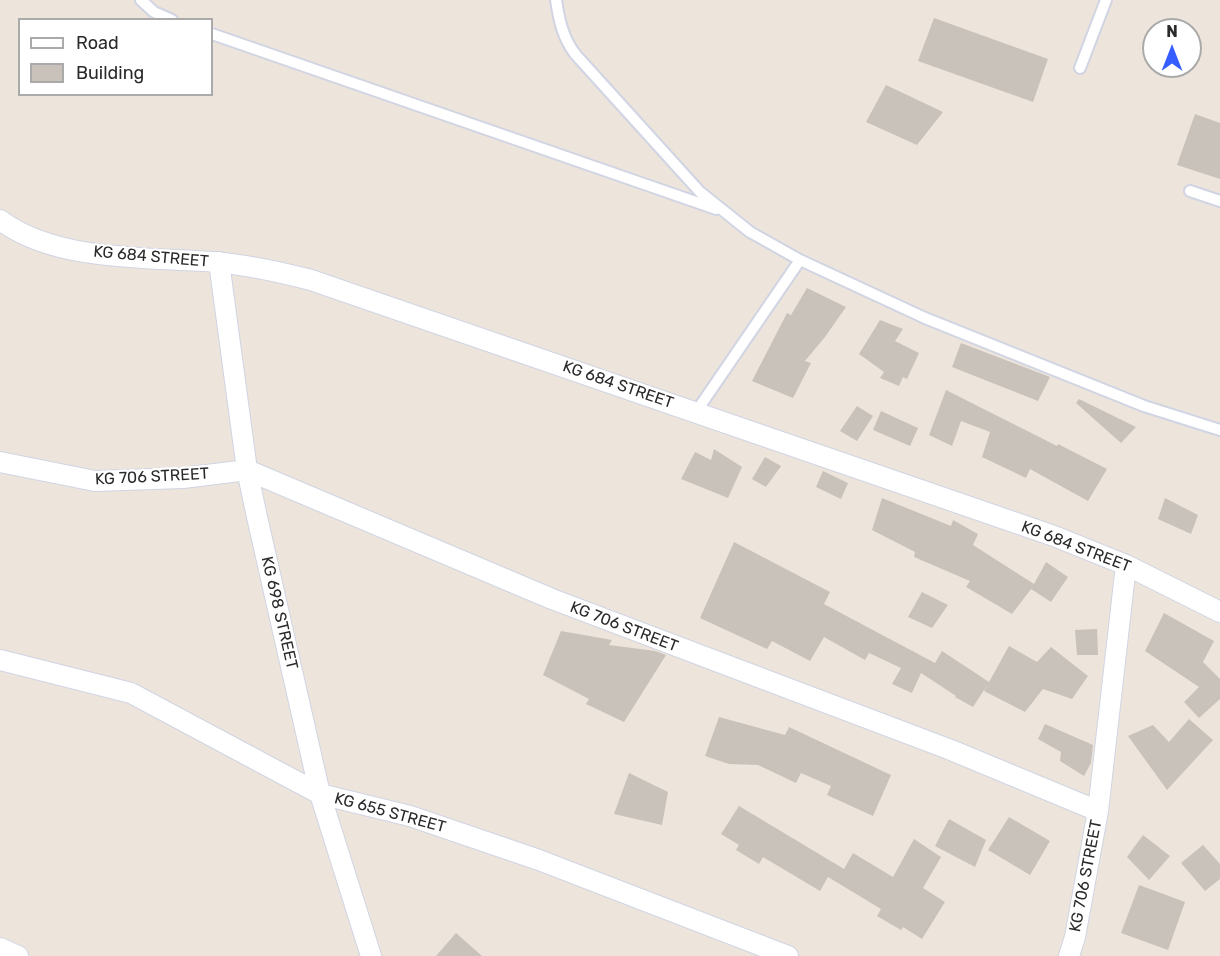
<!DOCTYPE html>
<html>
<head>
<meta charset="utf-8">
<style>
  body { margin:0 }
  #map { position:relative; width:1220px; height:956px; overflow:hidden; background:#ede5db; font-family:Rubik,sans-serif }
  canvas { display:block }
  .legend { position:absolute; left:18px; top:18px; width:195px; height:78px; box-sizing:border-box; background:#fff; border:2px solid #aaa; margin:0; padding:8px 10px; list-style:none; font-size:18px; color:#2a2a2a }
  .legend li { display:flex; align-items:center; gap:12px; height:30px }
  .legend b { width:30px; border:2px solid #aaa }
  .north { position:absolute; left:1142px; top:18px; width:60px; height:60px; box-sizing:border-box; background:#fff; border:2px solid #aaa; border-radius:50%; rotate:0deg; font-size:16px; font-weight:700; line-height:24px; text-align:center; color:#2a2a2a }
  .north::after { content:''; display:block; margin:auto; width:21px; height:27px; background:#365eff; clip-path:polygon(50% 0,100% 100%,50% 72%,0 100%) }
</style>
</head>
<body>
<div id="map">
<canvas width="1220" height="956"></canvas>
<ul class="legend">
<li><b style="height:8px;background:#fff"></b>Road</li>
<li><b style="height:16px;background:#c8c2bb"></b>Building</li>
</ul>
<div class="north">N</div>
</div>
<script>
const ctx = document.querySelector('canvas').getContext('2d');
ctx.lineJoin = 'round';
function fillPath(path, color) {
  ctx.fillStyle = color;
  ctx.fill(path, 'evenodd');
}
function stroke(path, color, width, dash) {
  ctx.strokeStyle = color;
  ctx.lineWidth = width;
  ctx.lineCap = dash ? 'butt' : 'round';
  ctx.setLineDash(dash || []);
  ctx.stroke(path);
}
function write(font, color, halo, rows, align = 'center') {
  ctx.font = font + ' Rubik,sans-serif';
  ctx.lineWidth = 4.5;
  ctx.setLineDash([]);
  ctx.textBaseline = 'middle';
  ctx.strokeStyle = halo;
  ctx.fillStyle = color;
  for (const [text, x, y, turn = 0] of rows) {
    ctx.save();
    ctx.translate(x, y);
    ctx.rotate((+turn || 0) * Math.PI / 180);
    ctx.textAlign = isNaN(turn) ? turn : align;
    if (halo) ctx.strokeText(text, 0, 0);
    ctx.fillText(text, 0, 0);
    ctx.restore();
  }
}
fillPath(new Path2D(`
  M 934,18 L 1048,59 L 1033,102 L 918,61 Z
  M 886,85 L 943,112 L 917,145 L 866,122 Z
  M 1195,114 L 1220,123 L 1220,179 L 1177,165 Z
  M 807,288 L 846,307 L 825,337 L 805,361 L 811,363 L 793,398 L 752,381 L 787,313 L 791,315 Z
  M 880,320 L 903,329 L 895,341 L 919,353 L 907,379 L 903,377 L 899,386 L 880,378 L 884,372 L 859,354 Z
  M 961,343 L 1050,377 L 1038,401 L 952,367 Z
  M 946,390 L 1057,446 L 1058,444 L 1107,469 L 1088,501 L 1030,469 L 1026,478 L 982,457 L 990,432 L 961,421 L 952,446 L 929,435 Z
  M 1079,399 L 1136,427 L 1121,443 L 1076,403 Z
  M 857,406 L 873,416 L 857,441 L 840,431 Z
  M 881,411 L 918,428 L 910,446 L 873,430 Z
  M 714,449 L 742,467 L 728,498 L 681,479 L 695,452 L 711,460 Z
  M 765,457 L 781,466 L 766,487 L 752,479 Z
  M 823,471 L 848,483 L 841,499 L 816,487 Z
  M 882,498 L 951,526 L 953,520 L 978,534 L 973,545 L 1034,584 L 1046,562 L 1068,577 L 1051,602 L 1031,589 L 1012,614 L 966,587 L 970,581 L 914,557 L 915,552 L 872,530 Z
  M 1165,498 L 1198,515 L 1191,534 L 1158,519 Z
  M 734,542 L 830,592 L 824,604 L 935,663 L 942,651 L 989,682 L 1009,646 L 1037,662 L 1051,647 L 1088,676 L 1072,699 L 1043,689 L 1025,712 L 984,691 L 988,684 L 973,707 L 955,697 L 956,696 L 921,673 L 912,693 L 892,684 L 901,668 L 869,653 L 865,660 L 824,637 L 810,661 L 772,641 L 767,649 L 700,618 Z
  M 922,592 L 948,605 L 932,628 L 908,617 Z
  M 1164,613 L 1214,641 L 1203,662 L 1220,679 L 1220,699 L 1199,718 L 1184,702 L 1199,687 L 1145,651 Z
  M 1097,629 L 1098,655 L 1077,655 L 1075,630 Z
  M 561,631 L 612,640 L 609,645 L 655,651 L 666,655 L 624,722 L 586,704 L 589,699 L 543,675 Z
  M 719,717 L 785,735 L 789,727 L 891,775 L 873,816 L 827,795 L 831,786 L 801,773 L 796,783 L 758,765 L 729,764 L 705,756 Z
  M 1189,719 L 1213,740 L 1167,790 L 1128,736 L 1153,725 L 1169,742 Z
  M 1045,724 L 1093,745 L 1091,763 L 1084,776 L 1060,761 L 1061,752 L 1038,739 Z
  M 629,773 L 668,792 L 662,825 L 614,814 Z
  M 739,806 L 844,869 L 853,853 L 893,877 L 914,839 L 941,857 L 923,888 L 945,902 L 922,939 L 903,927 L 901,930 L 877,916 L 881,909 L 828,877 L 820,891 L 763,857 L 759,864 L 736,850 L 739,845 L 721,834 Z
  M 1009,817 L 1050,841 L 1030,875 L 988,850 Z
  M 949,819 L 986,840 L 975,867 L 935,846 Z
  M 1143,835 L 1170,856 L 1149,880 L 1127,857 Z
  M 1203,845 L 1220,864 L 1220,879 L 1205,891 L 1181,863 Z
  M 1139,885 L 1185,902 L 1168,950 L 1121,933 Z
  M 456,933 L 482,956 L 436,956 Z`), '#c8c2bb');
const service = new Path2D(`
  M 141,0 L 154,12 L 172,20
  M 556,0 C 559,20 563,39 576,55 L 700,192 L 750,232 L 800,260 L 925,318 L 1144,406 L 1220,430
  M 212,34 L 716,209
  M 1080,68 L 1106,0
  M 1190,191 L 1220,201
  M 696,412 L 800,260`);
const minor = new Path2D(`
  M 0,220 C 56,262 148,257 215,262 C 247,265 280,272 311,280 L 1054,536 L 1126,565 L 1220,612
  M 219,262 L 247,470 L 257,517 L 320,794 L 371,956
  M 0,462 L 95,481 L 183,478 L 247,470 L 552,599 L 951,750 L 1098,811 L 1075,937 L 1069,956
  M 0,660 L 131,693 L 320,794 L 410,816 L 539,860 L 788,956
  M 1098,811 L 1126,565
  M 0,948 L 18,956`);
stroke(service, '#d0d4e3', 14);
stroke(minor, '#d0d4e3', 22);
stroke(service, '#fff', 10);
stroke(minor, '#fff', 20);
write('16px', '#2a2a2a', '#fff', [
  ["KG 684 STREET",151,257,5],
  ["KG 684 STREET",618,385,19],
  ["KG 706 STREET",152,477,-3],
  ["KG 684 STREET",1076,547,21],
  ["KG 698 STREET",279,613,77],
  ["KG 706 STREET",624,627,21],
  ["KG 655 STREET",390,813,15],
  ["KG 706 STREET",1086,876,-79]
]);
</script>
</body>
</html>
